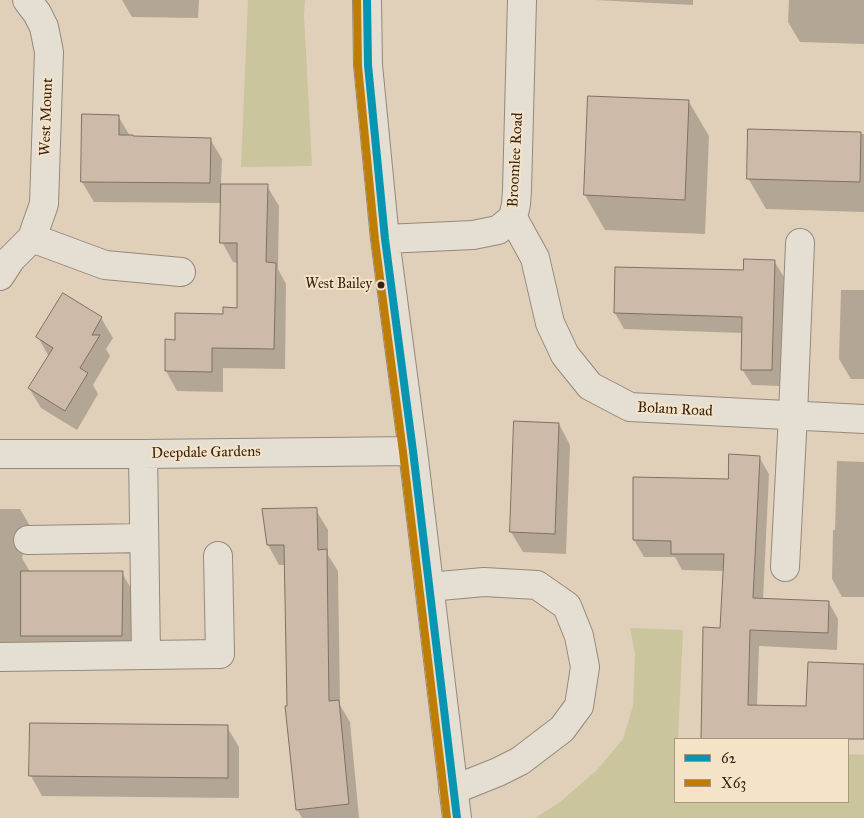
<!DOCTYPE html>
<html>
<head>
<meta charset="utf-8">
<style>
  body { margin:0 }
  #map { position:relative; width:864px; height:818px; overflow:hidden; background:#e0d0b9; font-family:"IM FELL Great Primer",serif }
  canvas { display:block }
  .legend { position:absolute; left:674px; top:738px; width:175px; height:65px; box-sizing:border-box; background:#f5e3c8; border:1px solid #a99680; margin:0; padding:6px 9px; list-style:none; font-size:15px; color:#382213 }
  .legend li { display:flex; align-items:center; gap:10px; height:25px }
  .legend b { width:25px; border:1px solid #a99680 }
</style>
</head>
<body>
<div id="map">
<canvas width="864" height="818"></canvas>
<ul class="legend">
<li><b style="height:6px;background:#0895b2"></b>62</li>
<li><b style="height:6px;background:#be7e06"></b>X63</li>
</ul>
</div>
<script>
const ctx = document.querySelector('canvas').getContext('2d');
ctx.lineJoin = 'round';
function fillPath(path, color) {
  ctx.fillStyle = color;
  ctx.fill(path, 'evenodd');
}
function stroke(path, color, width, dash) {
  ctx.strokeStyle = color;
  ctx.lineWidth = width;
  ctx.lineCap = dash ? 'butt' : 'round';
  ctx.setLineDash(dash || []);
  ctx.stroke(path);
}
function write(font, color, halo, rows, align = 'center') {
  ctx.font = font + ' "IM FELL Great Primer",serif';
  ctx.lineWidth = 4;
  ctx.setLineDash([]);
  ctx.textBaseline = 'middle';
  ctx.strokeStyle = halo;
  ctx.fillStyle = color;
  for (const [text, x, y, turn = 0] of rows) {
    ctx.save();
    ctx.translate(x, y);
    ctx.rotate((+turn || 0) * Math.PI / 180);
    ctx.textAlign = isNaN(turn) ? turn : align;
    if (halo) ctx.strokeText(text, 0, 0);
    ctx.fillText(text, 0, 0);
    ctx.restore();
  }
}
fillPath(new Path2D(`
  M 248,0 L 305,0 L 304,15 L 312,166 L 241,167 Z
  M 630,628 L 683,630 L 678,739 L 675,739 L 675,802 L 848,802 L 848,754 L 864,755 L 864,818 L 535,818 L 560,802 L 597,770 L 623,739 L 633,706 L 635,654 Z`), '#cbc59e');
fillPath(new Path2D(`
  M 122,0 L 199,0 L 198,18 L 132,17 Z
  M 595,0 L 693,0 L 693,5 Z
  M 789,0 L 864,0 L 864,44 L 800,42 L 788,22 Z
  M 589,97 L 689,102 L 709,136 L 705,234 L 605,230 L 585,195 Z
  M 83,116 L 118,116 L 130,136 L 210,139 L 222,159 L 221,185 L 267,186 L 279,206 L 278,269 L 286,284 L 285,369 L 223,368 L 223,392 L 177,391 L 166,371 L 176,341 L 238,309 L 238,263 L 233,262 L 222,242 L 222,203 L 94,202 L 82,182 Z
  M 749,130 L 864,134 L 864,212 L 766,209 L 748,178 Z
  M 774,261 L 784,277 L 781,386 L 752,385 L 742,369 L 743,333 L 624,329 L 615,313 Z
  M 841,290 L 864,290 L 864,379 L 851,379 L 839,359 Z
  M 63,295 L 101,318 L 113,338 L 106,349 L 110,356 L 93,385 L 98,394 L 77,430 L 41,408 L 29,388 L 49,357 L 38,337 Z
  M 559,424 L 570,445 L 566,554 L 523,552 L 511,532 Z
  M 759,457 L 769,474 L 763,600 L 829,603 L 838,619 L 837,650 L 759,646 L 757,706 L 772,723 L 771,739 L 701,739 L 704,628 L 722,629 L 725,571 L 682,570 L 675,557 L 644,557 L 634,540 L 729,480 Z
  M 837,461 L 864,462 L 864,597 L 842,597 L 832,579 L 833,530 L 835,530 Z
  M 0,509 L 20,509 L 30,526 L 22,558 L 30,572 L 122,573 L 132,590 L 132,653 L 0,653 Z
  M 316,510 L 328,530 L 328,555 L 338,571 L 340,705 L 350,722 L 359,818 L 302,818 L 297,809 L 288,707 L 285,565 L 279,565 L 268,545 Z
  M 227,727 L 239,747 L 239,798 L 42,796 L 31,776 Z`), '#0003');
const building = new Path2D(`
  M 588,96 L 689,100 L 685,200 L 584,195 Z
  M 82,114 L 119,115 L 119,135 L 133,135 L 133,136 L 211,138 L 210,183 L 81,182 Z
  M 748,129 L 861,132 L 860,182 L 747,179 Z
  M 221,184 L 268,184 L 266,262 L 276,263 L 274,349 L 212,348 L 212,372 L 165,371 L 165,339 L 175,340 L 175,313 L 223,314 L 223,307 L 237,308 L 237,243 L 220,243 Z
  M 744,259 L 775,260 L 772,370 L 741,370 L 742,317 L 614,313 L 615,267 L 743,270 Z
  M 63,293 L 102,317 L 92,335 L 100,335 L 80,368 L 88,373 L 65,411 L 28,388 L 53,348 L 36,337 Z
  M 514,421 L 559,423 L 555,534 L 510,532 Z
  M 729,454 L 760,456 L 753,598 L 829,601 L 828,633 L 750,630 L 748,705 L 806,706 L 808,662 L 864,664 L 864,739 L 701,739 L 703,627 L 720,628 L 724,554 L 671,554 L 671,541 L 633,540 L 633,477 L 728,479 Z
  M 317,508 L 318,550 L 327,549 L 329,701 L 339,700 L 349,804 L 296,810 L 285,706 L 287,706 L 284,545 L 267,545 L 262,509 Z
  M 21,571 L 123,571 L 122,636 L 21,636 Z
  M 30,723 L 228,725 L 228,778 L 29,776 Z`);
fillPath(building, '#cdbaa9');
stroke(building, '#7d7164', 1);
const minor = new Path2D(`
  M 367,0 L 368,65 L 385,239 L 413,451 L 457,818
  M 513,218 L 535,258 L 550,323 L 565,355 L 590,386 L 630,407 L 864,419
  M 32,238 L 105,265 L 181,272
  M 385,239 L 473,235 L 498,230 L 513,218 L 516,204 L 517,190 L 522,0
  M 0,276 L 11,259 L 32,238 L 44,204 L 49,52 L 44,27 L 37,13 L 27,0
  M 0,454 L 143,454 L 413,451
  M 143,454 L 146,655
  M 28,540 L 144,538
  M 785,567 L 793,415 L 800,243
  M 429,587 L 484,582 L 537,585 L 567,606 L 579,636 L 585,667 L 579,706 L 562,729 L 520,761 L 498,772 L 453,790
  M 0,657 L 220,654 L 218,556`);
stroke(minor, '#95897b', 30);
stroke(minor, '#e5ded2', 28);
stroke(new Path2D(`
  M 367,0 L 368,65 L 385,239 L 413,451 L 457,818`), '#0895b2', 8);
stroke(new Path2D(`
  M 357,0 L 358,66 L 375,240 L 403,452 L 447,818`), '#be7e06', 8);
for (const [x, y, r, color] of [
  [381,285,4.5,"#382213"]
]) {
  const dot = new Path2D();
  dot.arc(x, y, r, 0, 2 * Math.PI);
  ctx.fillStyle = color;
  ctx.fill(dot);
  stroke(dot, '#f5e3c8', 2);
}
write('14px', '#382213', '#f5e3c8', [
  ["West Bailey",372,285]
], 'right');
write('15px', '#382213', '#f5e3c8', [
  ["West Mount",47,117,-88],
  ["Broomlee Road",516,160,-87],
  ["Bolam Road",675,410,3],
  ["Deepdale Gardens",206,453,-1]
]);
</script>
</body>
</html>
